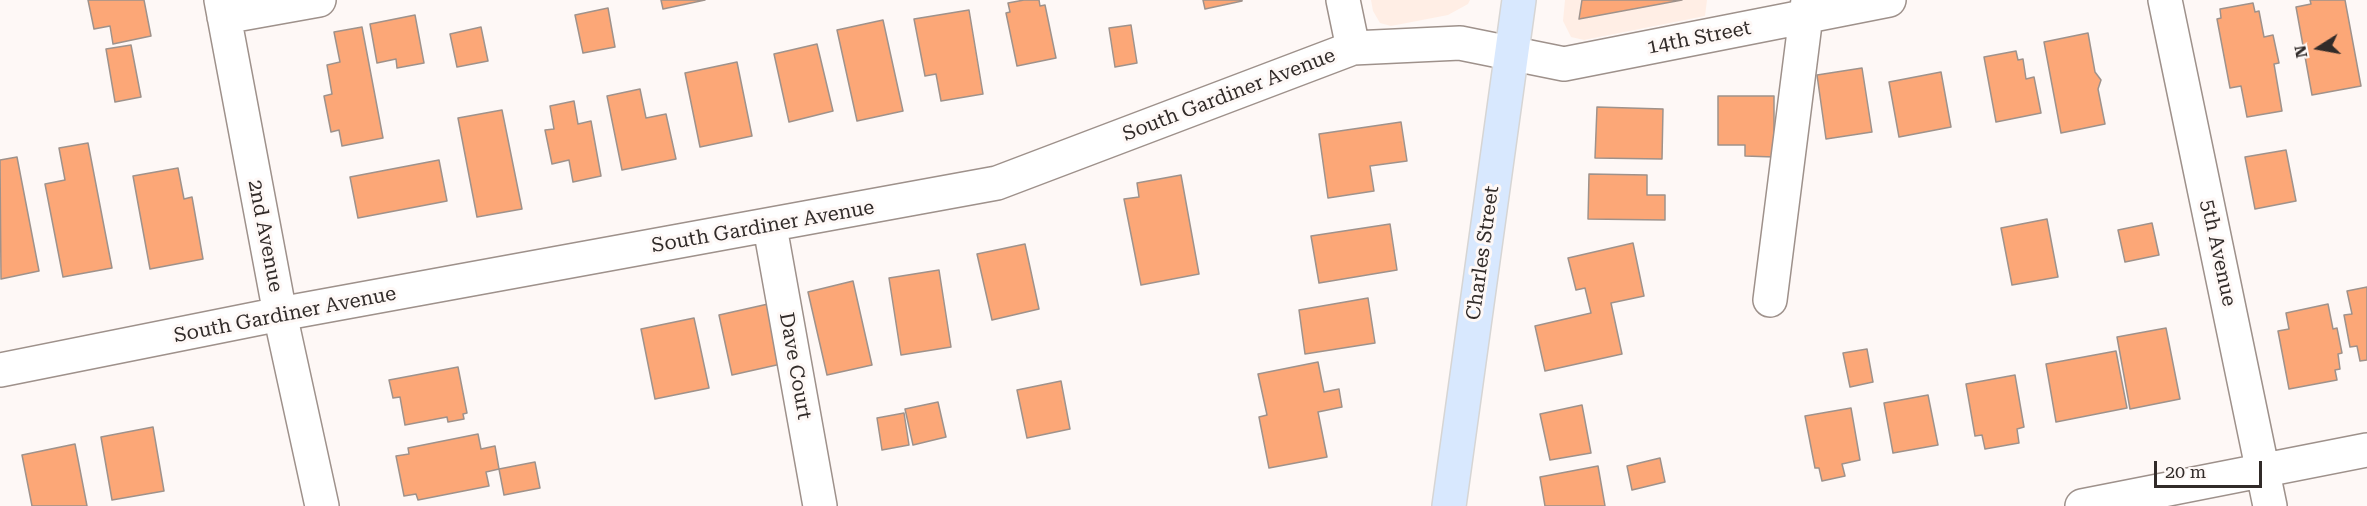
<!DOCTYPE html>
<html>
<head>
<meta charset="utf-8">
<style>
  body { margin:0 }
  #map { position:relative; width:2367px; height:506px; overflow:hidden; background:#fef8f6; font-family:"Roboto Serif",serif }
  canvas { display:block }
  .north { position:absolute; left:2289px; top:18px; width:60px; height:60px; -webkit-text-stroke:4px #fef8f6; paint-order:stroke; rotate:259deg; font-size:16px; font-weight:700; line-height:24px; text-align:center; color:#312b29 }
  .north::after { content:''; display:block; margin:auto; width:21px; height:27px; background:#312b29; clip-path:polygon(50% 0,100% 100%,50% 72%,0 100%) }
  .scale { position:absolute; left:2154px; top:461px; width:108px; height:27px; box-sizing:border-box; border:3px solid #312b29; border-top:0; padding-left:8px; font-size:18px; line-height:21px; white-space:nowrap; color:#312b29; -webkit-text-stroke:4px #fef8f6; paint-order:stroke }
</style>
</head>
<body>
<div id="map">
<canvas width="2367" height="506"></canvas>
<div class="north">N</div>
<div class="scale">20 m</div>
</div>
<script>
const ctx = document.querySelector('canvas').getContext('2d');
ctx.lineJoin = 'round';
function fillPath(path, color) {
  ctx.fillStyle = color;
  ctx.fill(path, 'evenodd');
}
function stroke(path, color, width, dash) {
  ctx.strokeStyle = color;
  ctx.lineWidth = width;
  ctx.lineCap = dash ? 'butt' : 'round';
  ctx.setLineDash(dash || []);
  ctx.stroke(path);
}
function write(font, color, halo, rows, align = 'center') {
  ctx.font = font + ' "Roboto Serif",serif';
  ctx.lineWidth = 6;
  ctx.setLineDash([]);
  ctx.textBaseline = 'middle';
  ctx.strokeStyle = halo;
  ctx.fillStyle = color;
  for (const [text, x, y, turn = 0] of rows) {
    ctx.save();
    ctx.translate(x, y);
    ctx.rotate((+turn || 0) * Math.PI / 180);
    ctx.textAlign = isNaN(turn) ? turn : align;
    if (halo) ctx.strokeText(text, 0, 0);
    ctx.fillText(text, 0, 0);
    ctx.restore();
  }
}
fillPath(new Path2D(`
  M 1371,0 L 1470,0 L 1468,4 L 1448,15 L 1391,26 L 1380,23 L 1373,11 Z
  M 1565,0 L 1707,0 L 1705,16 L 1584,40 L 1571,37 L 1563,21 Z`), '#ffeee5');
const building = new Path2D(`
  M 88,0 L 144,0 L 151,36 L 113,44 L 110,26 L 94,29 Z
  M 661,0 L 705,0 L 663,9 Z
  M 1024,0 L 1039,0 L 1040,6 L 1045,5 L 1056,58 L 1017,66 L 1006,13 L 1010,12 L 1008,3 Z
  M 1203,0 L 1242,0 L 1242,1 L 1205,9 Z
  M 1582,0 L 1682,0 L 1579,19 Z
  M 2310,0 L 2345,0 L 2361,86 L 2312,95 L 2296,7 L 2311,4 Z
  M 2253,3 L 2255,12 L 2259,11 L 2264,37 L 2273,35 L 2279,63 L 2274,64 L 2282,111 L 2247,117 L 2241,86 L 2230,88 L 2217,19 L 2221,18 L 2220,9 Z
  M 608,8 L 615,47 L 583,53 L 575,15 Z
  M 969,10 L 983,94 L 941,101 L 936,74 L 925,76 L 914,19 Z
  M 415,15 L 424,63 L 397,68 L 396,59 L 377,63 L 370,24 Z
  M 883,20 L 903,111 L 857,121 L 837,30 Z
  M 1131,25 L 1137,63 L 1115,67 L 1109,28 Z
  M 362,27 L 383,138 L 342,146 L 339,130 L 331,132 L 324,96 L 332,94 L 327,65 L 340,62 L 334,32 Z
  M 481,27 L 488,61 L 457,67 L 450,34 Z
  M 2088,33 L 2095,72 L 2101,80 L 2098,89 L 2105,124 L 2061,133 L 2044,42 Z
  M 817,44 L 833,111 L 789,122 L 774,54 Z
  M 131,45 L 141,97 L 115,102 L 106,49 Z
  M 2016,51 L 2018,60 L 2023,59 L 2026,79 L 2034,77 L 2041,113 L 1996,122 L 1984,57 Z
  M 737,62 L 752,136 L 700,147 L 685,73 Z
  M 1862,68 L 1872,132 L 1826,139 L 1817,75 Z
  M 1941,72 L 1951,127 L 1899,137 L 1889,82 Z
  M 640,89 L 646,118 L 666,114 L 676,159 L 622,170 L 607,96 Z
  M 1718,96 L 1774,96 L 1774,157 L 1745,156 L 1745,145 L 1718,145 Z
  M 574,101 L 578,124 L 591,121 L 601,176 L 573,182 L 569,160 L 552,164 L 545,130 L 554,129 L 550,106 Z
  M 1597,107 L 1663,109 L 1662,159 L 1595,158 Z
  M 502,110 L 522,209 L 477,217 L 458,118 Z
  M 1401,122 L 1407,161 L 1370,166 L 1374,191 L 1328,198 L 1319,134 Z
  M 88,143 L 112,268 L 63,277 L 45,184 L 65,180 L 59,148 Z
  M 2286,150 L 2296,201 L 2255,209 L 2245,157 Z
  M 17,157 L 39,271 L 1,279 L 0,160 Z
  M 439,160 L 447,201 L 358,218 L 350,177 Z
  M 178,168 L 184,199 L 192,197 L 203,259 L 150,269 L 133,176 Z
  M 1589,174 L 1647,175 L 1647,195 L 1665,195 L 1665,220 L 1588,219 Z
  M 1181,175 L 1199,274 L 1141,285 L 1124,199 L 1139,197 L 1137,183 Z
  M 2047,219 L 2058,277 L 2012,285 L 2001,228 Z
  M 2152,223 L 2159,255 L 2125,262 L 2118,230 Z
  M 1390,224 L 1397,270 L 1319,283 L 1311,236 Z
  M 1633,243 L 1644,296 L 1611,303 L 1622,354 L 1545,371 L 1535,326 L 1591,313 L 1585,288 L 1576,290 L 1568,258 Z
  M 1025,244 L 1039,309 L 992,320 L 977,254 Z
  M 939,270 L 951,347 L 901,355 L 889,278 Z
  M 853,281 L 872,365 L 827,375 L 808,292 Z
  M 2367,287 L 2367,360 L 2360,361 L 2357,346 L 2350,347 L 2344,315 L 2352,314 L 2347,291 Z
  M 1368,298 L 1375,343 L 1305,354 L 1299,310 Z
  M 768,304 L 781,364 L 732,375 L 719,315 Z
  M 2328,304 L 2333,329 L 2337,328 L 2342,353 L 2338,354 L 2340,369 L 2335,370 L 2337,380 L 2289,389 L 2278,331 L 2289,329 L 2286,313 Z
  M 694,318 L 709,388 L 655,399 L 641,329 Z
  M 2166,328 L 2180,399 L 2130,409 L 2117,337 Z
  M 1867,349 L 1873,382 L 1850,387 L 1843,353 Z
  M 2116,351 L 2127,408 L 2056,422 L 2046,364 Z
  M 1318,362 L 1324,392 L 1339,389 L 1342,407 L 1318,412 L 1327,457 L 1269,468 L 1259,417 L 1267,415 L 1258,374 Z
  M 458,367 L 467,413 L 463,414 L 464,419 L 448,422 L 447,417 L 405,425 L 400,397 L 393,398 L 389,380 Z
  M 2015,375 L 2024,427 L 2017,429 L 2019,443 L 1985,449 L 1982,435 L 1975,436 L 1966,384 Z
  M 1061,381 L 1070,429 L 1027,438 L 1017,390 Z
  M 1928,395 L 1938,445 L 1893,453 L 1884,403 Z
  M 938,402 L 946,437 L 913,445 L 905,409 Z
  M 1582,405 L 1591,453 L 1550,460 L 1540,414 Z
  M 1851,408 L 1860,460 L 1842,464 L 1845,476 L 1822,481 L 1819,468 L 1815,468 L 1805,416 Z
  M 904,413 L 909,445 L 882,450 L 877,418 Z
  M 153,427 L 164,491 L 112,500 L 101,437 Z
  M 478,434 L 481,449 L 495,446 L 499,469 L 486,472 L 489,486 L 418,500 L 416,494 L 404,496 L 396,456 L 409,454 L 408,448 Z
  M 75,444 L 87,506 L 32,506 L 22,455 Z
  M 1660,458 L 1665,482 L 1632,490 L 1627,466 Z
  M 535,462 L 540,488 L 504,495 L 499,469 Z
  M 1598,466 L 1605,506 L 1545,506 L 1540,477 Z`);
fillPath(building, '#fca777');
stroke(building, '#9f928b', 1.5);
const minor = new Path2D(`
  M 221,0 L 280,314 L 322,506
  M 1343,0 L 1353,48
  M 2165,0 L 2270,506
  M 224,17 L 319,0
  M 770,227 L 820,506
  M 1770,300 L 1808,0
  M 0,370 L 280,314 L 997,183 L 1353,48 L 1460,43 L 1564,64 L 1889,0
  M 2082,506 L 2367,450`);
const major = new Path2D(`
  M 1449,506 L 1519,0`);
stroke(minor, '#9e918b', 36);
stroke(major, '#d6d5d4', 36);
stroke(minor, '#fff', 33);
stroke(major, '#d8e8fe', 33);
write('20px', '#312b29', '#fef8f6', [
  ["14th Street",1699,38,-11],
  ["South Gardiner Avenue",1229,95,-21],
  ["South Gardiner Avenue",763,227,-10],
  ["2nd Avenue",265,236,79],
  ["Charles Street",1483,253,-82],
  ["5th Avenue",2218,253,78],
  ["South Gardiner Avenue",285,315,-11],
  ["Dave Court",795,366,80]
]);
</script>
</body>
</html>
